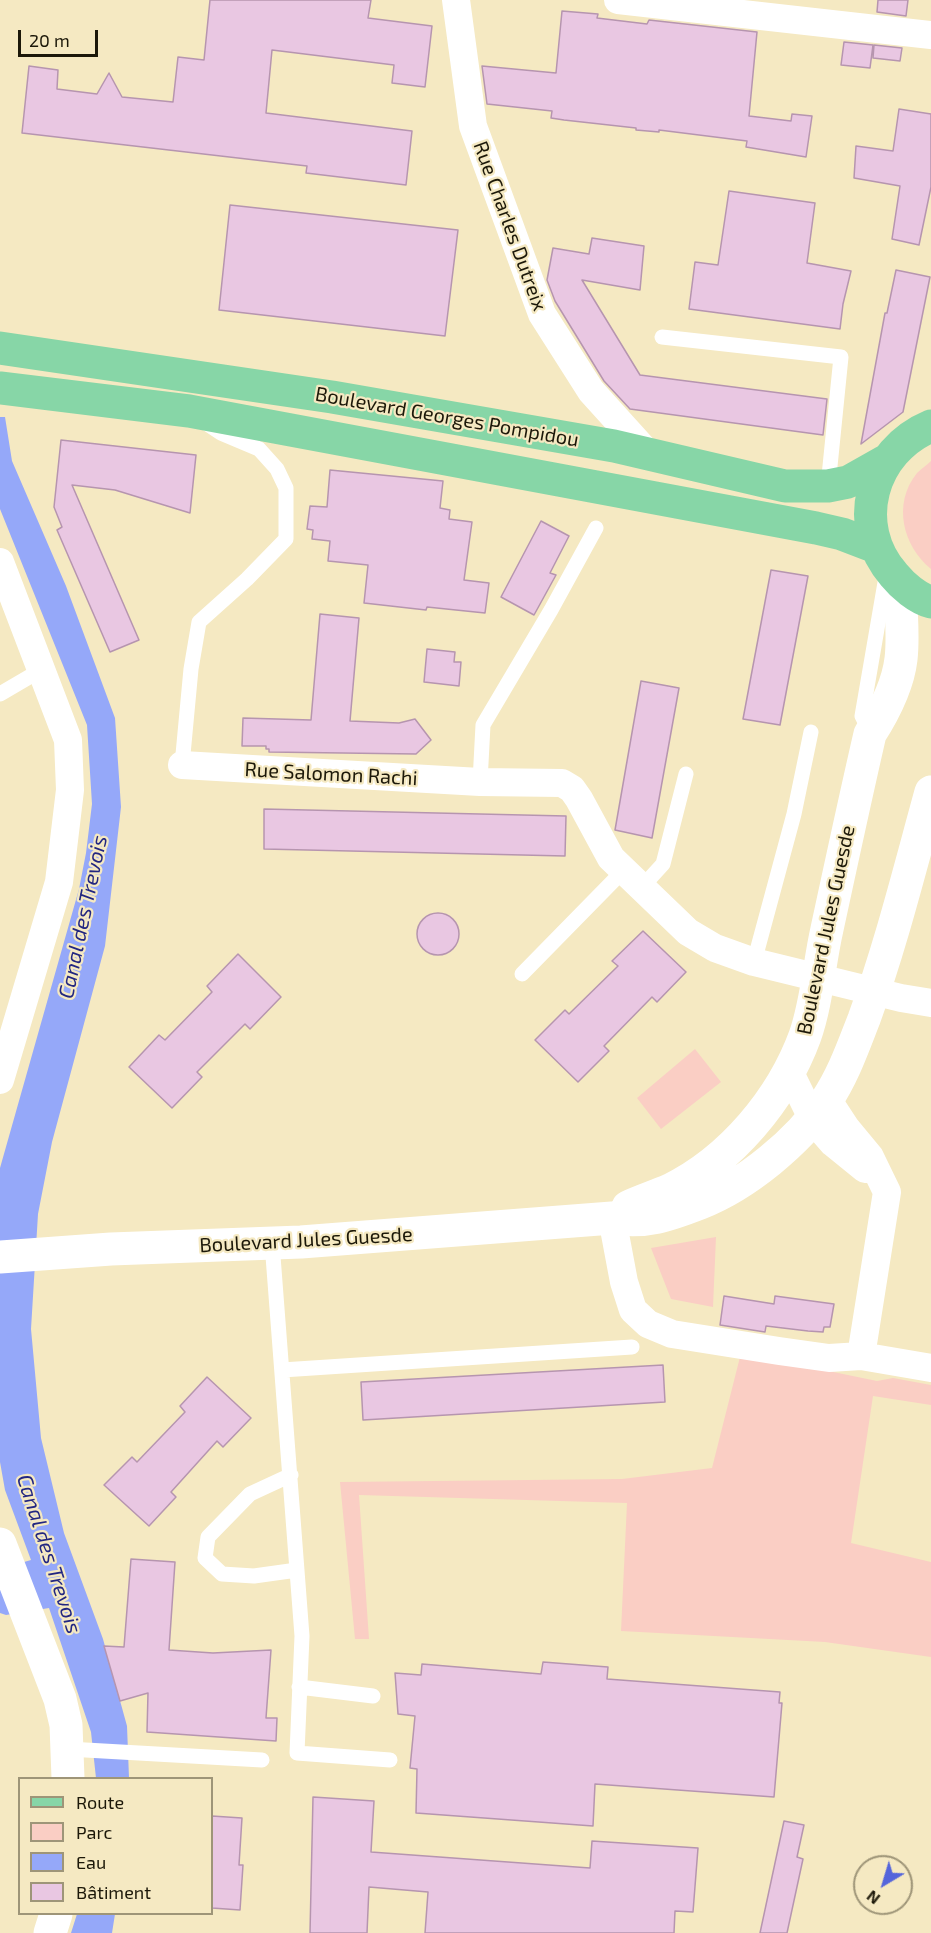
<!DOCTYPE html>
<html>
<head>
<meta charset="utf-8">
<style>
  body { margin:0 }
  #map { position:relative; width:931px; height:1933px; overflow:hidden; background:#f5e9c2; font-family:"Exo 2",sans-serif }
  canvas { display:block }
  .legend { position:absolute; left:18px; top:1777px; width:195px; height:138px; box-sizing:border-box; background:#f5e9c2; border:2px solid #9e9578; margin:0; padding:8px 10px; list-style:none; font-size:18px; color:#1c1809 }
  .legend li { display:flex; align-items:center; gap:12px; height:30px }
  .legend b { width:30px; border:2px solid #9e9578 }
  .north { position:absolute; left:853px; top:1855px; width:60px; height:60px; box-sizing:border-box; background:#f5e9c2; border:2px solid #9e9578; border-radius:50%; rotate:218deg; font-size:16px; font-weight:700; line-height:24px; text-align:center; color:#1c1809 }
  .north::after { content:''; display:block; margin:auto; width:21px; height:27px; background:#5465db; clip-path:polygon(50% 0,100% 100%,50% 72%,0 100%) }
  .scale { position:absolute; left:18px; top:30px; width:80px; height:27px; box-sizing:border-box; border:3px solid #1c1809; border-top:0; padding-left:8px; font-size:18px; line-height:21px; white-space:nowrap; color:#1c1809; -webkit-text-stroke:4px #f5e9c2; paint-order:stroke }
</style>
</head>
<body>
<div id="map">
<canvas width="931" height="1933"></canvas>
<ul class="legend">
<li><b style="height:8px;background:#87d6a7"></b>Route</li>
<li><b style="height:16px;background:#facec4"></b>Parc</li>
<li><b style="height:16px;background:#95a8f9"></b>Eau</li>
<li><b style="height:16px;background:#e9c7e2"></b>Bâtiment</li>
</ul>
<div class="north">N</div>
<div class="scale">20 m</div>
</div>
<script>
const ctx = document.querySelector('canvas').getContext('2d');
ctx.lineJoin = 'round';
function fillPath(path, color) {
  ctx.fillStyle = color;
  ctx.fill(path, 'evenodd');
}
function stroke(path, color, width, dash) {
  ctx.strokeStyle = color;
  ctx.lineWidth = width;
  ctx.lineCap = dash ? 'butt' : 'round';
  ctx.setLineDash(dash || []);
  ctx.stroke(path);
}
function write(font, color, halo, rows, align = 'center') {
  ctx.font = font + ' "Exo 2",sans-serif';
  ctx.lineWidth = 4.5;
  ctx.setLineDash([]);
  ctx.textBaseline = 'middle';
  ctx.strokeStyle = halo;
  ctx.fillStyle = color;
  for (const [text, x, y, turn = 0] of rows) {
    ctx.save();
    ctx.translate(x, y);
    ctx.rotate((+turn || 0) * Math.PI / 180);
    ctx.textAlign = isNaN(turn) ? turn : align;
    if (halo) ctx.strokeText(text, 0, 0);
    ctx.fillText(text, 0, 0);
    ctx.restore();
  }
}
fillPath(new Path2D(`
  M 931,461 L 931,569 C 903,546 892,504 917,473 C 921,469 927,465 931,461 Z
  M 695,1049 L 721,1082 L 661,1129 L 637,1098 Z
  M 716,1237 L 713,1307 L 671,1299 L 651,1248 Z
  M 741,1353 L 877,1381 L 893,1378 L 931,1385 L 931,1405 L 873,1396 L 851,1543 L 931,1562 L 931,1657 L 825,1642 L 621,1631 L 627,1503 L 359,1495 L 369,1639 L 355,1639 L 340,1482 L 622,1479 L 712,1468 Z`), '#facec4');
fillPath(new Path2D(`
  M 0,417 L 5,417 L 12,461 L 66,586 L 115,718 L 121,807 L 105,946 L 52,1142 L 38,1214 L 31,1329 L 41,1438 L 64,1533 L 103,1639 L 127,1726 L 129,1778 L 96,1778 L 91,1732 L 49,1608 L 6,1615 L 0,1613 L 0,1569 L 31,1560 L 5,1490 L 0,1462 L 0,1168 L 79,889 L 86,853 L 92,804 L 87,725 L 0,509 Z
  M 77,1914 L 115,1914 L 112,1933 L 71,1933 Z`), '#95a8f9');
const building = new Path2D(`
  M 210,0 L 371,0 L 368,18 L 432,26 L 425,87 L 392,83 L 394,65 L 272,50 L 266,113 L 412,131 L 406,185 L 306,173 L 307,166 L 22,133 L 29,66 L 58,70 L 57,89 L 97,94 L 109,73 L 122,97 L 173,102 L 178,57 L 204,60 Z
  M 878,0 L 908,0 L 906,16 L 877,12 Z
  M 562,11 L 598,14 L 597,18 L 647,24 L 649,20 L 757,32 L 749,116 L 791,121 L 792,114 L 812,116 L 806,157 L 746,147 L 747,141 L 659,130 L 659,132 L 636,130 L 636,128 L 564,120 L 551,118 L 552,111 L 487,104 L 482,66 L 556,73 Z
  M 844,42 L 873,45 L 870,68 L 841,65 Z
  M 874,45 L 902,48 L 900,61 L 873,58 Z
  M 899,109 L 931,114 L 931,187 L 919,245 L 892,239 L 900,186 L 854,178 L 856,146 L 893,151 Z
  M 729,191 L 815,203 L 807,263 L 851,271 L 843,304 L 840,329 L 689,309 L 695,262 L 718,265 Z
  M 230,205 L 458,230 L 445,336 L 219,310 Z
  M 592,238 L 644,246 L 640,290 L 582,280 L 640,375 L 827,399 L 823,435 L 630,409 L 604,381 L 555,301 L 547,280 L 553,248 L 589,254 Z
  M 896,270 L 930,277 L 903,412 L 861,444 L 885,313 L 887,313 Z
  M 61,440 L 196,455 L 190,513 L 115,490 L 72,485 L 139,640 L 110,652 L 57,530 L 62,527 L 54,507 Z
  M 330,470 L 443,481 L 440,508 L 450,510 L 449,519 L 472,522 L 464,580 L 489,583 L 485,613 L 427,607 L 426,610 L 364,603 L 368,565 L 328,561 L 330,541 L 312,539 L 313,530 L 307,529 L 310,506 L 327,507 Z
  M 541,521 L 569,536 L 550,573 L 556,575 L 534,615 L 501,597 Z
  M 771,570 L 808,576 L 780,725 L 743,719 Z
  M 320,614 L 359,618 L 350,721 L 399,723 L 415,719 L 431,740 L 416,754 L 269,752 L 269,749 L 266,749 L 266,746 L 242,746 L 243,718 L 311,720 Z
  M 427,649 L 455,652 L 454,662 L 461,662 L 459,686 L 424,682 Z
  M 641,681 L 679,688 L 652,838 L 615,830 Z
  M 264,809 L 566,816 L 565,856 L 264,849 Z
  M417 934a21 21 0 1 1 42 0a21 21 0 1 1-42 0Z
  M 643,931 L 686,972 L 657,1002 L 652,997 L 604,1046 L 609,1051 L 578,1082 L 535,1040 L 565,1010 L 569,1014 L 618,966 L 612,961 Z
  M 238,954 L 281,997 L 250,1029 L 245,1024 L 197,1072 L 202,1077 L 172,1108 L 129,1067 L 159,1035 L 165,1040 L 212,992 L 207,986 Z
  M 724,1296 L 774,1304 L 775,1296 L 834,1304 L 830,1327 L 824,1327 L 823,1332 L 808,1331 L 766,1326 L 765,1332 L 720,1325 Z
  M 663,1365 L 665,1402 L 363,1420 L 361,1382 Z
  M 207,1377 L 251,1418 L 223,1447 L 217,1441 L 171,1492 L 176,1497 L 149,1526 L 104,1485 L 132,1457 L 137,1462 L 185,1412 L 180,1406 Z
  M 131,1559 L 175,1562 L 169,1650 L 213,1653 L 271,1650 L 266,1718 L 277,1718 L 276,1741 L 147,1732 L 148,1693 L 120,1701 L 104,1646 L 124,1647 Z
  M 543,1662 L 608,1667 L 607,1679 L 780,1692 L 779,1703 L 782,1703 L 774,1797 L 595,1784 L 593,1826 L 416,1813 L 417,1769 L 410,1768 L 415,1716 L 398,1714 L 395,1673 L 421,1675 L 422,1664 L 541,1674 Z
  M 313,1797 L 374,1801 L 371,1852 L 590,1868 L 592,1841 L 698,1848 L 693,1912 L 675,1911 L 674,1933 L 425,1933 L 428,1892 L 369,1887 L 367,1933 L 310,1933 Z
  M 212,1816 L 242,1818 L 239,1865 L 243,1865 L 240,1910 L 212,1908 Z
  M 784,1821 L 804,1825 L 797,1857 L 803,1859 L 787,1933 L 760,1933 Z`);
fillPath(building, '#e9c7e2');
stroke(building, '#b695af', 1.5);
stroke(new Path2D(`
  M 662,337 L 841,357 L 828,486
  M 0,694 L 41,670
  M 870,732 L 862,716 L 887,571
  M 182,765 L 191,669 L 199,622 L 247,579 L 286,539 L 286,488 L 277,469 L 259,449 L 221,433 L 206,423
  M 480,782 L 483,725 L 551,610 L 596,528
  M 642,887 L 663,864 L 686,774
  M 754,962 L 794,814 L 811,732
  M 522,974 L 624,870
  M 272,1243 L 302,1636 L 297,1753 L 390,1760
  M 282,1370 L 632,1347
  M 291,1475 L 250,1494 L 208,1537 L 205,1558 L 222,1574 L 254,1576 L 297,1570
  M 299,1687 L 373,1696
  M 68,1749 L 262,1760`), '#fff', 15);
stroke(new Path2D(`
  M 456,0 L 473,126 L 542,314 L 591,391 L 648,454
  M 618,0 L 931,35
  M 0,562 L 68,740 L 70,790 L 59,882 L 0,1080
  M 182,765 L 480,782 L 562,783 L 572,789 L 579,799 L 611,858 L 688,932 L 715,948 L 754,962 L 901,998 L 931,1003
  M 790,1073 L 813,1120 L 833,1143 L 865,1169
  M 827,1099 L 846,1128 L 870,1157 L 887,1192 L 861,1356
  M 612,1218 L 624,1282 L 633,1310 L 648,1324 L 672,1334 L 779,1351 L 829,1358 L 861,1356 L 931,1368`), '#fff', 28);
stroke(new Path2D(`
  M 628,1207 C 641,1201 656,1196 670,1190 C 731,1160 782,1099 805,1036 C 817,1002 819,964 827,929 C 841,864 855,799 870,734 C 884,712 898,685 901,659 C 904,634 900,609 901,584
  M 0,1257 L 111,1249 L 301,1242 L 612,1218 C 645,1224 669,1215 700,1203 C 746,1185 798,1142 826,1101 C 843,1076 853,1047 864,1019 C 891,945 910,868 931,792
  M 0,1544 L 60,1699 L 66,1725 L 68,1778
  M 50,1933 L 56,1914`), '#fff', 33);
stroke(new Path2D(`
  M 0,348 L 332,397 L 614,446 L 785,486 L 828,486 L 848,482 L 887,460
  M 0,388 L 189,411 L 816,528 L 842,534 L 876,547
  M 931,426 C 871,451 850,525 894,575 C 903,586 917,598 931,602`), '#87d6a7', 33);
write('20px', '#1c1809', '#f5e9c2', [
  ["Rue Charles Dutreix",510,226,70],
  ["Boulevard Georges Pompidou",447,417,10],
  ["Rue Salomon Rachi",331,774,3],
  ["Boulevard Jules Guesde",826,930,-78],
  ["Boulevard Jules Guesde",306,1240,-3]
]);
write('italic 21px', '#222681', '#f5e9c2', [
  ["Canal des Trevois",83,917,-78],
  ["Canal des Trevois",49,1554,72]
]);
</script>
</body>
</html>
